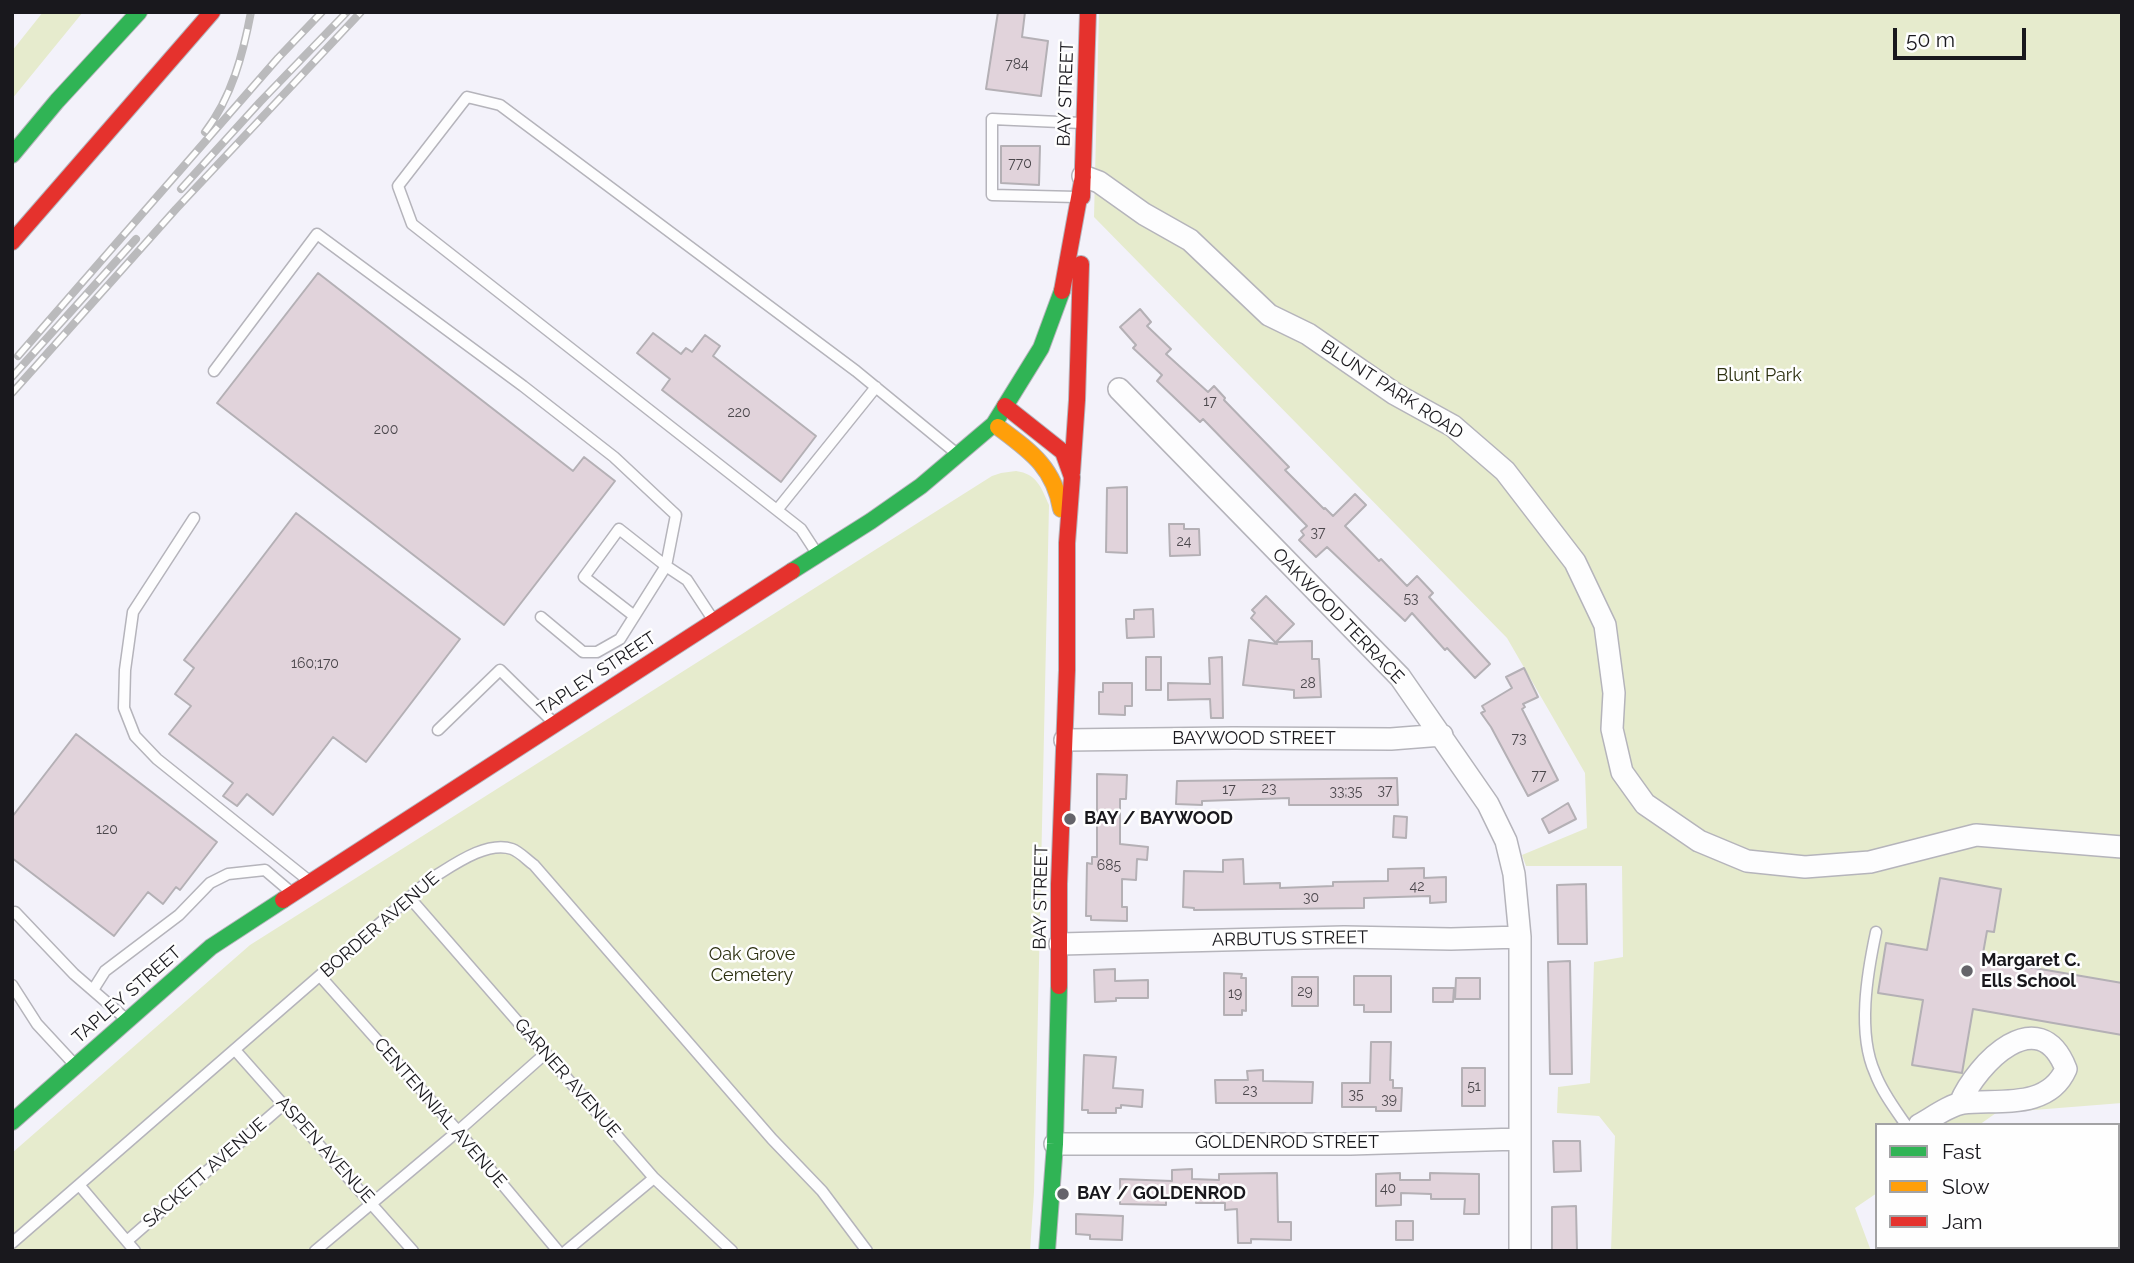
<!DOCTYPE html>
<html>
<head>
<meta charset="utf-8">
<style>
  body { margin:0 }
  #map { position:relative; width:2134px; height:1263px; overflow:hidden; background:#f3f2fa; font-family:Raleway,sans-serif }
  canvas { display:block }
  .frame { position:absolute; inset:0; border:14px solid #19181d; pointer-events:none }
  .legend { position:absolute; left:1875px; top:1123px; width:245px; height:126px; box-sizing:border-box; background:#fefefe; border:2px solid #a2a2a4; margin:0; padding:9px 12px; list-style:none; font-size:21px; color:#19181d }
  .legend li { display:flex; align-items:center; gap:14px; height:35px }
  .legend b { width:35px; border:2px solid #a2a2a4 }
  .scale { position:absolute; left:1893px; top:28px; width:133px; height:32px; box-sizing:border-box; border:4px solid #19181d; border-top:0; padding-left:9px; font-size:21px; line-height:24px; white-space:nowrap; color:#19181d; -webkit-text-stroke:5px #fefefe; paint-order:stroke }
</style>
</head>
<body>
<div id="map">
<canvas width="2134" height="1263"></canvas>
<div class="frame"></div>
<ul class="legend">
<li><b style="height:9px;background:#30b455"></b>Fast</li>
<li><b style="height:9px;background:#ff9f0a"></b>Slow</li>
<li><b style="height:9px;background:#e5322d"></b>Jam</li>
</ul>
<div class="scale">50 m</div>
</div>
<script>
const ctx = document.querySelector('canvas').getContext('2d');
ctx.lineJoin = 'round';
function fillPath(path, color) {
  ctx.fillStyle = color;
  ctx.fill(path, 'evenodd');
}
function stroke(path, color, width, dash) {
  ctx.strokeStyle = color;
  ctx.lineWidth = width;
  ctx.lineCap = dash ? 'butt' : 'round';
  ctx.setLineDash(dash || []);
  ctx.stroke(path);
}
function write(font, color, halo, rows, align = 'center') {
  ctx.font = font + ' Raleway,sans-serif';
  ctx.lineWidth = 5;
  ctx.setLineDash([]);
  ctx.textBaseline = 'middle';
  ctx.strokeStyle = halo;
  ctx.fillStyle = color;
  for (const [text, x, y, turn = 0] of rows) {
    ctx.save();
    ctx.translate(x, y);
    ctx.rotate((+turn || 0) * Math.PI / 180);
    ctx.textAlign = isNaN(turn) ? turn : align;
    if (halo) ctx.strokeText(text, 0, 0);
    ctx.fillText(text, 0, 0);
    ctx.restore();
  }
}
fillPath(new Path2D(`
  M 43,12 L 83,12 L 12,99 L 12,51 Z
  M 1099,12 L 2122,12 L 2122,1103 L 1996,1113 L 1979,1125 L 1877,1125 L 1877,1193 L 1855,1208 L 1871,1251 L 1611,1251 L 1615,1136 L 1599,1116 L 1557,1113 L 1558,1087 L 1590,1083 L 1594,962 L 1623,957 L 1622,866 L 1526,866 L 1522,855 L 1587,828 L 1585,773 L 1507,638 L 1094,217 Z
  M 1016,471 C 1037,474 1041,487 1049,505 L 1034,1192 L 1030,1251 L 12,1251 L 12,1153 L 250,945 L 992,476 L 1001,473 Z`), '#e6ebcd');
const building = new Path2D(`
  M 998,12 L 1025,12 L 1022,37 L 1048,41 L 1041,96 L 986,89 Z
  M 1001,146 L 1040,146 L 1039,185 L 1001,183 Z
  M 318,273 L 573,471 L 584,457 L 615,481 L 504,625 L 217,403 Z
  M 1140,309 L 1151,322 L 1147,326 L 1171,349 L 1166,354 L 1208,392 L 1214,386 L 1225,398 L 1224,400 L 1289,467 L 1285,470 L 1324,509 L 1325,508 L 1333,516 L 1355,494 L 1366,505 L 1345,526 L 1379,561 L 1381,559 L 1407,586 L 1417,576 L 1433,593 L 1429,597 L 1490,664 L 1475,678 L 1447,648 L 1445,650 L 1412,613 L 1405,621 L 1327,547 L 1316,557 L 1299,540 L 1304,535 L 1301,531 L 1307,526 L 1203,419 L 1200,422 L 1157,381 L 1162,375 L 1133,348 L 1136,345 L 1120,327 Z
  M 653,333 L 681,354 L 686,348 L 692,352 L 705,335 L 720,346 L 713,356 L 816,436 L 781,482 L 662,390 L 670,379 L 637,353 Z
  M 1127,487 L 1127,553 L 1106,552 L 1107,488 Z
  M 296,513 L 460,639 L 366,762 L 333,737 L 273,815 L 247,794 L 237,806 L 223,796 L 233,783 L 169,734 L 191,706 L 175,694 L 194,668 L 184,660 Z
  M 1169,524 L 1184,524 L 1184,529 L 1199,529 L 1200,555 L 1170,556 Z
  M 1266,596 L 1294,624 L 1276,642 L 1312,641 L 1312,659 L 1319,659 L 1321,697 L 1294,698 L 1294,690 L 1243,685 L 1249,640 L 1277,644 L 1251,618 L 1255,613 L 1252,610 Z
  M 1153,609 L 1154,637 L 1127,638 L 1126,619 L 1134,619 L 1134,610 Z
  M 1146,657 L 1161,657 L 1161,690 L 1146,690 Z
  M 1222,657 L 1223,718 L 1211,718 L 1210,699 L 1168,700 L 1168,683 L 1210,684 L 1209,658 Z
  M 1524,668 L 1538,697 L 1523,704 L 1525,707 L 1522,709 L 1558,780 L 1528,796 L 1491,727 L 1481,713 L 1485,711 L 1482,706 L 1512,688 L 1506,677 Z
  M 1103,683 L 1132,683 L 1132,706 L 1125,706 L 1125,715 L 1099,714 L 1099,692 L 1103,692 Z
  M 76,734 L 217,842 L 180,890 L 176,887 L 163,904 L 148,892 L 114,936 L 12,858 L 12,817 Z
  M 1097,774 L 1127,775 L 1126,799 L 1120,799 L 1120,844 L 1148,847 L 1147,860 L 1137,859 L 1136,880 L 1122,879 L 1122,907 L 1127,907 L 1127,921 L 1091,920 L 1091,916 L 1086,916 L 1087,863 L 1092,864 L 1092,857 L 1097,857 Z
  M 1397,778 L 1398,805 L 1289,805 L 1289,798 L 1202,801 L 1202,805 L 1176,804 L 1177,781 Z
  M 1568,803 L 1576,819 L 1549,833 L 1542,819 Z
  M 1394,816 L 1407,817 L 1406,838 L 1393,837 Z
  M 1243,859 L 1244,884 L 1280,883 L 1280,888 L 1333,886 L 1333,882 L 1388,881 L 1388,869 L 1424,868 L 1424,878 L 1446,877 L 1446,902 L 1430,903 L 1430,896 L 1364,898 L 1364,908 L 1194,910 L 1194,908 L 1183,907 L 1184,871 L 1223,872 L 1223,860 Z
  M 1940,878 L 2001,889 L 1994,932 L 1987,931 L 1982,959 L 2122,983 L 2122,1035 L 1973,1009 L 1962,1073 L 1912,1065 L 1923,1000 L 1878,993 L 1886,943 L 1927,950 Z
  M 1586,884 L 1587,944 L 1558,944 L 1557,885 Z
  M 1570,961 L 1572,1074 L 1550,1074 L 1548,962 Z
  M 1115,969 L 1115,981 L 1148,980 L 1148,998 L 1116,998 L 1116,1001 L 1095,1002 L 1094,970 Z
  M 1224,973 L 1242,974 L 1241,978 L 1246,978 L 1246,1011 L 1242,1010 L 1242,1015 L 1224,1015 Z
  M 1354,976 L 1391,976 L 1391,1012 L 1364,1012 L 1364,1005 L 1354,1005 Z
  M 1292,977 L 1318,977 L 1318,1006 L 1292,1006 Z
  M 1456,978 L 1480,978 L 1480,999 L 1455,999 Z
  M 1433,988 L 1454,988 L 1453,1002 L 1433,1002 Z
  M 1371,1042 L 1391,1042 L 1390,1080 L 1393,1080 L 1393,1088 L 1402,1088 L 1401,1111 L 1376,1111 L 1376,1107 L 1342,1107 L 1342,1083 L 1370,1083 Z
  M 1084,1055 L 1116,1057 L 1113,1088 L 1143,1090 L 1142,1107 L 1121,1105 L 1121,1108 L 1116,1108 L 1116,1113 L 1088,1113 L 1088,1110 L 1082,1110 Z
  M 1462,1068 L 1485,1068 L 1485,1106 L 1462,1106 Z
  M 1263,1070 L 1263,1081 L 1313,1082 L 1312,1103 L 1216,1103 L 1215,1080 L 1248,1080 L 1247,1071 Z
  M 1553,1141 L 1580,1141 L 1581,1171 L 1554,1172 Z
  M 1192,1169 L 1192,1179 L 1219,1180 L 1219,1174 L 1277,1173 L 1278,1222 L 1291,1222 L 1291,1240 L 1251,1239 L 1251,1243 L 1238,1243 L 1237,1209 L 1225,1210 L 1225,1203 L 1196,1203 L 1196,1198 L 1166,1199 L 1166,1205 L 1120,1204 L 1120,1179 L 1172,1181 L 1172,1170 Z
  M 1400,1173 L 1400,1180 L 1430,1180 L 1430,1173 L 1479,1174 L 1479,1214 L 1464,1214 L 1465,1199 L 1431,1199 L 1431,1194 L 1401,1193 L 1401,1205 L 1376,1206 L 1376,1174 Z
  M 1576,1206 L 1577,1251 L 1552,1251 L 1552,1207 Z
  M 1076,1214 L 1123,1216 L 1122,1240 L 1090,1239 L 1090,1235 L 1076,1234 Z
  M 1396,1221 L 1413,1221 L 1413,1240 L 1396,1240 Z`);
fillPath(building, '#e1d3db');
stroke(building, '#b4b0b5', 2);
const lane = new Path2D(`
  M 1077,197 L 992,195 L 992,119 L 1082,123
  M 214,371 L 317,234 L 523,386 L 614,457 L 676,515 L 666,566 L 620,639 L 597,652 L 583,652 L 541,617
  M 777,510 L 876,387
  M 194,518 L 133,612 L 125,670 L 124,708 L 135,736 L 157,759 L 308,880
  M 816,552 L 801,529 L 412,224 L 398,186 L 467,97 L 500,105 L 856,371 L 956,453
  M 633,615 L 584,577 L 619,529 L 666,566 L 687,580 L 712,618
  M 438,730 L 500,670 L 553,722
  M 409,897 L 654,1178 L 732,1251
  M 15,912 L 74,974 L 126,1019
  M 1876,932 C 1867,974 1857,1033 1875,1073 C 1882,1092 1895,1109 1906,1125
  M 320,976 L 458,1131 L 558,1251
  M 12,985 L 37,1024 L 75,1065
  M 93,990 L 105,971 L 179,915 L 210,883 L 228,874 L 265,870 L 292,893
  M 235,1050 L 413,1251
  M 80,1186 L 135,1251
  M 127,1241 L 284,1104
  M 12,1243 L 432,878 C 452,866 487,840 512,849 C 520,852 527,860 534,865 L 772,1139 L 822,1191 L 867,1251
  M 315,1251 L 458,1131 L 546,1053
  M 566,1251 L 654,1178`);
const street = new Path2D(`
  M 1083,176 L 1099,182 L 1144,214 L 1190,240 L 1269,315 L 1308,334 L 1395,394 L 1453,426 L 1505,471 L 1575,562 L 1605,625 L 1614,693 L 1612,729 L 1622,772 L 1645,804 L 1699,841 L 1747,861 L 1805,867 L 1870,862 L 1976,835 L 2122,847
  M 1119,389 L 1400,677 L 1488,804 L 1506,841 L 1514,874 L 1520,937 L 1520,1251
  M 1065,740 L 1233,738 L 1391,739 L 1442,735
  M 1060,944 L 1344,937 L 1451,939 L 1520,937
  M 1919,1125 C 1932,1118 1949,1105 1963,1103 C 1998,1099 2048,1110 2066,1069 C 2039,1000 1977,1063 1960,1103
  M 1055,1144 L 1350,1144 L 1519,1139
  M 2118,1235 L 2122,1234
  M 1897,1247 L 1898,1251
  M 2082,1251 L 2090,1247`);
const fast = new Path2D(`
  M 12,155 L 57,101 L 139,12
  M 792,571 L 871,521 L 921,486 L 994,424 L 1041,348 L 1062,291
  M 12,1122 L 211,947 L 283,900
  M 1047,1251 L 1055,1144 L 1059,986`);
const slow = new Path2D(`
  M 998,427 C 1030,451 1054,467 1061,509`);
const jam = new Path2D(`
  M 1082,197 L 1088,12
  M 12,242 L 212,12
  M 1062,291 L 1083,176
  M 1005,406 L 1063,452 L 1072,477 L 1067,543 L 1067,670 L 1059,884 L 1059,986
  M 1072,473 L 1077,400 L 1081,264
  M 283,900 L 792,571`);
stroke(lane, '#b5b4bb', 13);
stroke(street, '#b5b4bb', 24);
stroke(fast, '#b5b4bb', 18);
stroke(slow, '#b5b4bb', 18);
stroke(jam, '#b5b4bb', 18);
stroke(lane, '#fdfdfe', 10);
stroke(street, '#fdfdfe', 21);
stroke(fast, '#30b455', 16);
stroke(slow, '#ff9f0a', 16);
stroke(jam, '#e5322d', 16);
const rail = new Path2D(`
  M 205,132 C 232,97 243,54 251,12
  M 181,189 L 260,102 L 347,12
  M 18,356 L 278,58 L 322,12
  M 12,377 L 136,239
  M 12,393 L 176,209 L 361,12`);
stroke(rail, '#bababc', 8);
stroke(rail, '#fefefe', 5, [16]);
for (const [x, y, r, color] of [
  [1070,819,7,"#65646a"],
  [1967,971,7,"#65646a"],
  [1063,1194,7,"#65646a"]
]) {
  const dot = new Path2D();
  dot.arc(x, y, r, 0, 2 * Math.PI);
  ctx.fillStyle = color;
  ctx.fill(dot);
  stroke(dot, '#fefefe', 2.5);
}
write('14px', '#4b474c', null, [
  ["784",1017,65],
  ["770",1020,164],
  ["17",1210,402],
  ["220",739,413],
  ["200",386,430],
  ["37",1318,533],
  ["24",1184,542],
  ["53",1411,599],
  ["160;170",315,664],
  ["28",1308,684],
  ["73",1519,739],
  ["77",1539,776],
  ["23",1269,789],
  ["17",1229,790],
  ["37",1385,791],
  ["33;35",1346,792],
  ["120",107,830],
  ["685",1109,866],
  ["42",1417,887],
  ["30",1311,898],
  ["29",1305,992],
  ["19",1235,994],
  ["51",1474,1087],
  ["23",1250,1091],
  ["35",1356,1095],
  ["39",1389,1100],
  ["40",1388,1189]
]);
write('18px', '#19181d', '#fefefe', [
  ["BAY STREET",1066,94,-88],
  ["BLUNT PARK ROAD",1392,390,33],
  ["OAKWOOD TERRACE",1338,616,46],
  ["TAPLEY STREET",597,674,-33],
  ["BAYWOOD STREET",1254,739],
  ["BAY STREET",1041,897,-89],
  ["BORDER AVENUE",380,925,-41],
  ["ARBUTUS STREET",1290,939,-1],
  ["TAPLEY STREET",127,995,-41],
  ["GARNER AVENUE",567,1078,49],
  ["CENTENNIAL AVENUE",440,1113,49],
  ["GOLDENROD STREET",1287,1143],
  ["ASPEN AVENUE",325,1150,48],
  ["SACKETT AVENUE",205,1173,-41]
]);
write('18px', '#2c3010', '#fefefe', [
  ["Blunt Park",1759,376],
  ["Oak Grove",752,955],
  ["Cemetery",752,976]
]);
write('bold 18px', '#19181d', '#fefefe', [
  ["BAY / BAYWOOD",1084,819],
  ["Margaret C.",1981,961],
  ["Ells School",1981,982],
  ["BAY / GOLDENROD",1077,1194]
], 'left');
</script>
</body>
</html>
